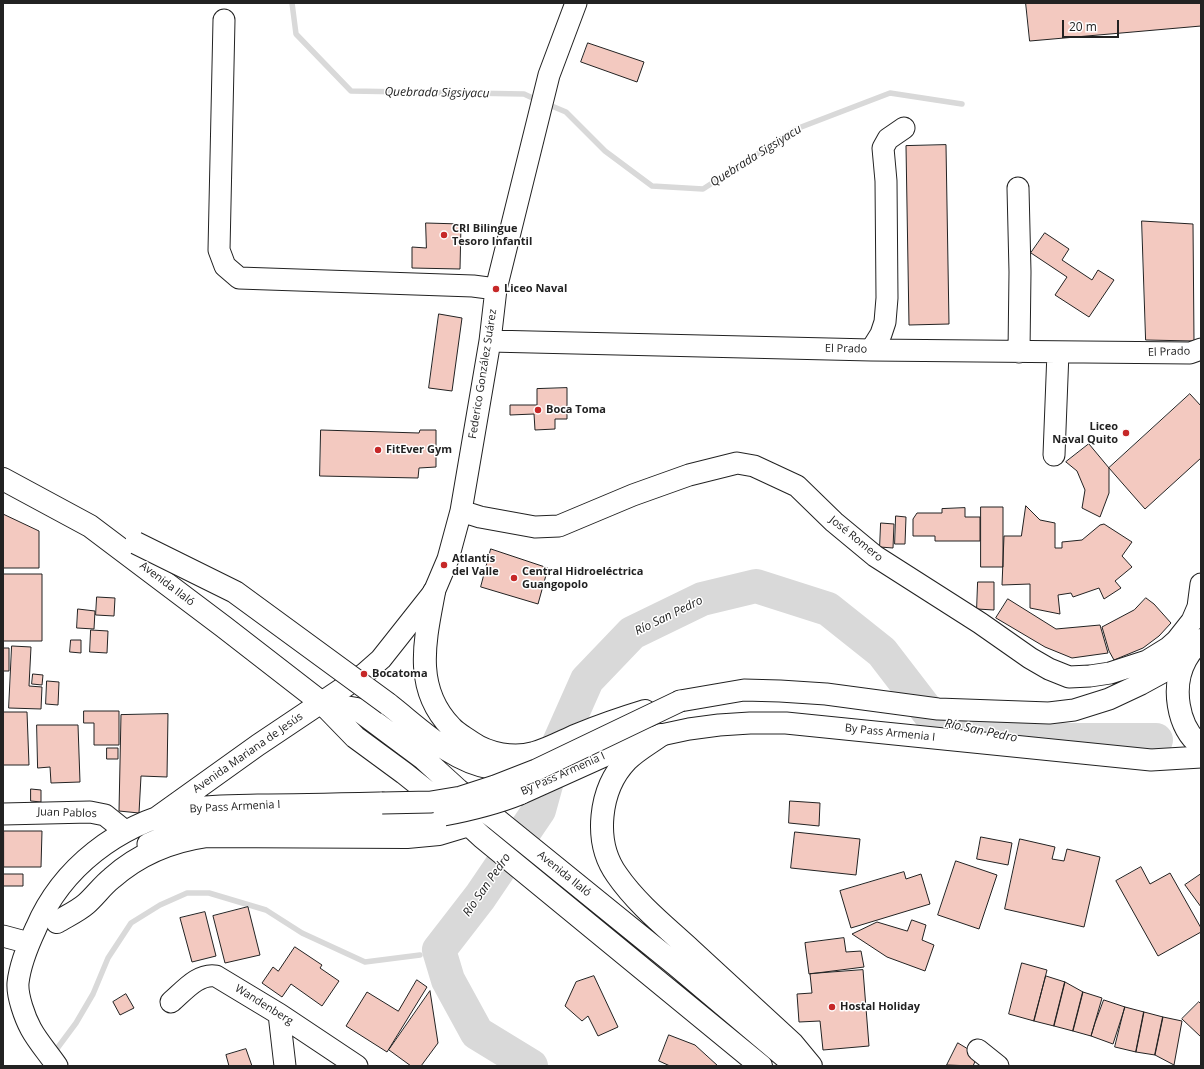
<!DOCTYPE html>
<html>
<head>
<meta charset="utf-8">
<style>
  body { margin:0 }
  #map { position:relative; width:1204px; height:1069px; overflow:hidden; background:#fff; font-family:"Open Sans",sans-serif }
  canvas { display:block }
  .frame { position:absolute; inset:0; border:4px solid #222; pointer-events:none }
  .scale { position:absolute; left:1062px; top:20px; width:57px; height:18px; box-sizing:border-box; border:2px solid #222; border-top:0; padding-left:5px; font-size:12px; line-height:14px; white-space:nowrap; color:#222; -webkit-text-stroke:3px #fff; paint-order:stroke }
</style>
</head>
<body>
<div id="map">
<canvas width="1204" height="1069"></canvas>
<div class="frame"></div>
<div class="scale">20 m</div>
</div>
<script>
const ctx = document.querySelector('canvas').getContext('2d');
ctx.lineJoin = 'round';
function stroke(path, color, width, dash) {
  ctx.strokeStyle = color;
  ctx.lineWidth = width;
  ctx.lineCap = dash ? 'butt' : 'round';
  ctx.setLineDash(dash || []);
  ctx.stroke(path);
}
function fillPath(path, color) {
  ctx.fillStyle = color;
  ctx.fill(path, 'evenodd');
}
function write(font, color, halo, rows, align = 'center') {
  ctx.font = font + ' "Open Sans",sans-serif';
  ctx.lineWidth = 3;
  ctx.setLineDash([]);
  ctx.textBaseline = 'middle';
  ctx.strokeStyle = halo;
  ctx.fillStyle = color;
  for (const [text, x, y, turn = 0] of rows) {
    ctx.save();
    ctx.translate(x, y);
    ctx.rotate((+turn || 0) * Math.PI / 180);
    ctx.textAlign = isNaN(turn) ? turn : align;
    if (halo) ctx.strokeText(text, 0, 0);
    ctx.fillText(text, 0, 0);
    ctx.restore();
  }
}
stroke(new Path2D(`
  M 292,3 L 296,34 L 351,91 L 524,94 L 539,101
  M 547,104 L 566,112 L 605,151 L 652,186 L 703,189 L 796,129 L 890,93 L 962,104
  M 53,1054 L 76,1023 L 93,994 L 108,958 L 131,923 L 160,905 L 187,893 L 209,893 L 266,910 L 302,933 L 365,962 L 420,955`), '#d9d9d9', 5.5);
stroke(new Path2D(`
  M 531,1066 L 477,1033 L 448,980 L 439,950 L 480,897 L 539,810 L 555,752 L 587,680 L 632,633 L 702,599 L 756,586 L 828,609 L 882,652 L 935,721 L 1024,740 L 1156,740`), '#d9d9d9', 34);
const building = new Path2D(`
  M 1026,3 L 1201,3 L 1201,26 L 1030,41 Z
  M 588,43 L 644,62 L 637,82 L 581,62 Z
  M 946,145 L 949,324 L 909,325 L 906,146 Z
  M 1142,221 L 1193,224 L 1194,341 L 1146,340 Z
  M 426,223 L 461,224 L 460,269 L 412,268 L 412,247 L 426,248 Z
  M 1045,233 L 1069,249 L 1062,260 L 1092,280 L 1098,270 L 1114,280 L 1089,317 L 1055,295 L 1067,277 L 1031,253 Z
  M 439,314 L 462,318 L 452,391 L 429,388 Z
  M 567,388 L 567,419 L 555,419 L 555,429 L 535,430 L 534,414 L 510,415 L 510,405 L 537,405 L 537,389 Z
  M 1190,394 L 1201,406 L 1201,458 L 1145,509 L 1109,468 Z
  M 321,430 L 419,433 L 420,430 L 436,430 L 436,467 L 419,468 L 418,478 L 320,476 Z
  M 1089,444 L 1109,468 L 1109,493 L 1100,517 L 1082,508 L 1085,490 L 1077,471 L 1066,462 Z
  M 1026,506 L 1040,520 L 1055,523 L 1055,548 L 1062,548 L 1062,542 L 1082,540 L 1100,525 L 1104,524 L 1132,542 L 1122,556 L 1132,567 L 1115,581 L 1121,588 L 1104,599 L 1099,588 L 1073,597 L 1071,593 L 1058,595 L 1060,614 L 1030,608 L 1030,584 L 1002,585 L 1004,536 L 1021,536 Z
  M 981,507 L 1003,507 L 1003,567 L 981,567 Z
  M 965,508 L 965,517 L 980,517 L 980,541 L 935,541 L 935,536 L 913,536 L 913,519 L 917,513 L 942,513 L 942,509 Z
  M 3,514 L 39,531 L 39,568 L 3,568 Z
  M 896,516 L 906,517 L 905,544 L 895,544 Z
  M 881,523 L 894,524 L 893,548 L 880,547 Z
  M 491,549 L 548,568 L 538,604 L 481,587 Z
  M 3,574 L 42,574 L 42,641 L 3,641 Z
  M 978,582 L 994,582 L 994,610 L 977,609 Z
  M 97,597 L 115,598 L 114,616 L 96,615 Z
  M 1146,598 L 1154,604 L 1171,623 L 1159,636 L 1143,648 L 1114,660 L 1109,651 L 1102,627 L 1134,610 Z
  M 1008,599 L 1056,629 L 1100,625 L 1108,653 L 1072,658 L 1045,647 L 996,618 Z
  M 78,609 L 95,611 L 94,629 L 77,628 Z
  M 91,630 L 108,631 L 107,653 L 90,652 Z
  M 71,640 L 81,640 L 81,653 L 70,652 Z
  M 12,646 L 31,647 L 29,686 L 42,687 L 41,709 L 9,708 Z
  M 3,648 L 9,648 L 9,671 L 3,671 Z
  M 33,674 L 43,675 L 42,685 L 32,684 Z
  M 47,681 L 59,682 L 58,705 L 46,704 Z
  M 84,711 L 119,711 L 119,745 L 94,745 L 94,723 L 84,723 Z
  M 3,712 L 27,712 L 29,765 L 3,765 Z
  M 168,714 L 167,777 L 141,776 L 139,813 L 119,811 L 121,715 Z
  M 37,725 L 78,725 L 80,782 L 51,783 L 50,767 L 38,768 Z
  M 107,748 L 118,748 L 118,759 L 107,759 Z
  M 31,789 L 41,790 L 41,802 L 31,801 Z
  M 790,801 L 820,803 L 819,826 L 789,823 Z
  M 4,831 L 42,831 L 41,867 L 4,867 Z
  M 795,832 L 860,839 L 856,875 L 791,868 Z
  M 981,837 L 1012,843 L 1008,865 L 977,859 Z
  M 1020,839 L 1055,847 L 1052,859 L 1064,861 L 1067,849 L 1100,857 L 1084,927 L 1005,909 Z
  M 956,861 L 997,875 L 979,929 L 938,915 Z
  M 1141,867 L 1150,884 L 1170,873 L 1201,928 L 1201,932 L 1158,956 L 1116,881 Z
  M 904,872 L 906,879 L 921,874 L 930,904 L 851,928 L 840,891 Z
  M 3,874 L 23,874 L 23,886 L 3,886 Z
  M 1201,874 L 1201,907 L 1185,885 Z
  M 248,907 L 260,955 L 225,963 L 213,916 Z
  M 205,912 L 216,956 L 192,962 L 180,918 Z
  M 912,920 L 926,925 L 922,940 L 934,945 L 925,971 L 887,957 L 852,934 L 877,922 L 907,931 Z
  M 844,938 L 846,952 L 861,951 L 864,967 L 809,974 L 805,943 Z
  M 295,947 L 322,965 L 320,968 L 339,981 L 322,1006 L 291,984 L 282,997 L 262,983 L 273,967 L 278,971 Z
  M 1022,963 L 1047,970 L 1034,1021 L 1009,1014 Z
  M 863,970 L 869,1046 L 823,1050 L 820,1021 L 799,1022 L 797,994 L 812,993 L 810,974 Z
  M 594,976 L 618,1027 L 598,1036 L 588,1016 L 582,1021 L 565,1006 L 576,982 Z
  M 1046,976 L 1065,982 L 1054,1026 L 1034,1021 Z
  M 417,980 L 427,987 L 387,1052 L 346,1026 L 367,992 L 398,1011 Z
  M 1065,982 L 1083,992 L 1073,1031 L 1054,1026 Z
  M 430,991 L 438,1043 L 421,1066 L 411,1066 L 389,1050 Z
  M 1083,992 L 1102,998 L 1091,1036 L 1073,1031 Z
  M 126,994 L 134,1008 L 120,1015 L 113,1002 Z
  M 1104,1000 L 1125,1007 L 1113,1044 L 1091,1036 L 1095,1023 Z
  M 1199,1002 L 1201,1004 L 1201,1037 L 1182,1019 Z
  M 1125,1007 L 1144,1012 L 1136,1052 L 1115,1047 Z
  M 1144,1012 L 1163,1017 L 1155,1055 L 1136,1052 Z
  M 1163,1017 L 1182,1021 L 1174,1065 L 1155,1055 Z
  M 669,1035 L 695,1045 L 718,1066 L 670,1066 L 659,1061 Z
  M 958,1043 L 978,1055 L 973,1066 L 947,1065 Z
  M 246,1049 L 252,1066 L 229,1066 L 226,1055 Z`);
fillPath(building, '#f3c9c0');
stroke(building, '#222', 1);
const minor = new Path2D(`
  M 224,20 L 219,250 L 225,266 L 239,278 L 473,286 L 496,289
  M 1018,188 L 1020,272 L 1019,352
  M 490,341 L 871,350 L 1190,353 L 1201,349
  M 871,350 L 881,334 L 885,322 L 887,298 L 886,181 L 883,148 L 888,139 L 904,128
  M 1054,455 L 1058,352
  M 461,511 L 480,517 L 535,527 L 559,526 L 633,495 L 689,475 L 737,463 L 754,466 L 797,486 L 834,522 L 875,556 L 980,623 L 1030,658 L 1049,669 L 1069,677 L 1090,676 L 1110,673 L 1147,661 L 1168,648 L 1177,640 L 1192,621 L 1198,607 L 1201,584
  M 680,701 L 744,690 L 780,691 L 826,694 L 938,709 L 1049,713 L 1074,710 L 1109,699 L 1141,684 L 1185,660
  M 520,794 L 631,744 L 661,735 L 689,729 L 719,725 L 750,723 L 786,723 L 1151,760 L 1201,757
  M 3,814 L 90,812 L 105,815 L 125,831
  M 156,818 L 258,745 L 364,674 L 381,659 L 434,592 L 448,559 L 461,511 L 490,341 L 496,289 L 549,75 L 576,3
  M 148,844 L 189,826 L 212,822 L 384,821 L 444,815
  M 3,936 L 29,943
  M 171,1002 C 184,991 198,973 216,976 L 279,1014 L 357,1066
  M 279,1014 L 285,1066
  M 978,1050 L 998,1066
  M 57,1066 C 49,1054 38,1042 31,1029 C 25,1018 17,996 18,983 C 20,964 28,945 36,928 C 62,867 118,825 183,810 C 207,805 233,806 258,805 C 299,805 340,804 382,803`);
const major = new Path2D(`
  M 3,479 L 90,526 L 224,627 L 322,703 L 355,737 L 404,773 L 469,825 L 482,837 L 761,1066
  M 434,592 C 425,640 413,688 451,727 C 456,733 464,737 471,742 C 488,754 514,759 534,753 C 549,749 563,741 577,735 C 599,726 622,718 645,711
  M 1201,640 C 1195,646 1190,652 1186,659 C 1171,686 1177,727 1201,746
  M 322,703 L 357,709 L 424,759 L 458,790 L 496,819 L 676,965 L 796,1066
  M 388,704 C 419,728 452,762 492,768 C 504,770 517,769 529,770
  M 661,735 C 650,743 637,750 627,760 C 599,789 593,842 617,875 C 637,904 666,927 691,950 C 725,981 758,1012 792,1043 L 811,1066
  M 57,922 C 67,916 78,911 86,904 C 95,896 102,886 112,878 C 138,855 171,841 206,836 L 407,837 L 439,834 L 469,825`);
stroke(minor, '#222', 23);
stroke(major, '#222', 24);
stroke(minor, '#fff', 21);
stroke(major, '#fff', 22);
const minorBridge = new Path2D(`
  M 382,803 L 431,802 L 461,797 L 495,786 L 536,770 L 680,701
  M 444,815 C 470,810 495,804 520,794`);
const majorBridge = new Path2D(`
  M 136,543 L 235,592 L 388,704`);
stroke(minorBridge, '#222', 23, []);
stroke(majorBridge, '#222', 24, []);
stroke(minorBridge, '#fff', 21);
stroke(majorBridge, '#fff', 22);
for (const [x, y, r, color] of [
  [444,235,4,"#c62828"],
  [496,289,4,"#c62828"],
  [538,410,4,"#c62828"],
  [1126,433,4,"#c62828"],
  [378,450,4,"#c62828"],
  [444,565,4,"#c62828"],
  [514,578,4,"#c62828"],
  [364,674,4,"#c62828"],
  [832,1007,4,"#c62828"]
]) {
  const dot = new Path2D();
  dot.arc(x, y, r, 0, 2 * Math.PI);
  ctx.fillStyle = color;
  ctx.fill(dot);
  stroke(dot, '#fff', 1.5);
}
write('bold 11px', '#222', '#fff', [
  ["CRI Bilingue",452,229],
  ["Tesoro Infantil",452,242],
  ["Liceo Naval",504,289],
  ["Boca Toma",546,410],
  ["Liceo",1118,427,"right"],
  ["Naval Quito",1118,440,"right"],
  ["FitEver Gym",386,450],
  ["Atlantis",452,559],
  ["del Valle",452,572],
  ["Central Hidroeléctrica",522,572],
  ["Guangopolo",522,585],
  ["Bocatoma",372,674],
  ["Hostal Holiday",840,1007]
], 'left');
write('11px', '#222', '#fff', [
  ["El Prado",846,349,1],
  ["El Prado",1169,352,-2],
  ["Federico González Suárez",483,374,-81],
  ["José Romero",856,539,39],
  ["Avenida Ilaló",167,584,37],
  ["By Pass Armenia I",890,733,6],
  ["Avenida Mariana de Jesús",248,753,-35],
  ["By Pass Armenia I",563,774,-24],
  ["By Pass Armenia I",235,807,-3],
  ["Juan Pablos",67,813,2],
  ["Avenida Ilaló",564,874,39],
  ["Wandenberg",264,1005,32]
]);
write('italic 12px', '#222', '#fff', [
  ["Quebrada Sigsiyacu",437,93,1],
  ["Quebrada Sigsiyacu",756,156,-32],
  ["Río San Pedro",669,616,-26],
  ["Río San Pedro",981,731,12],
  ["Río San Pedro",487,885,-55]
]);
</script>
</body>
</html>
